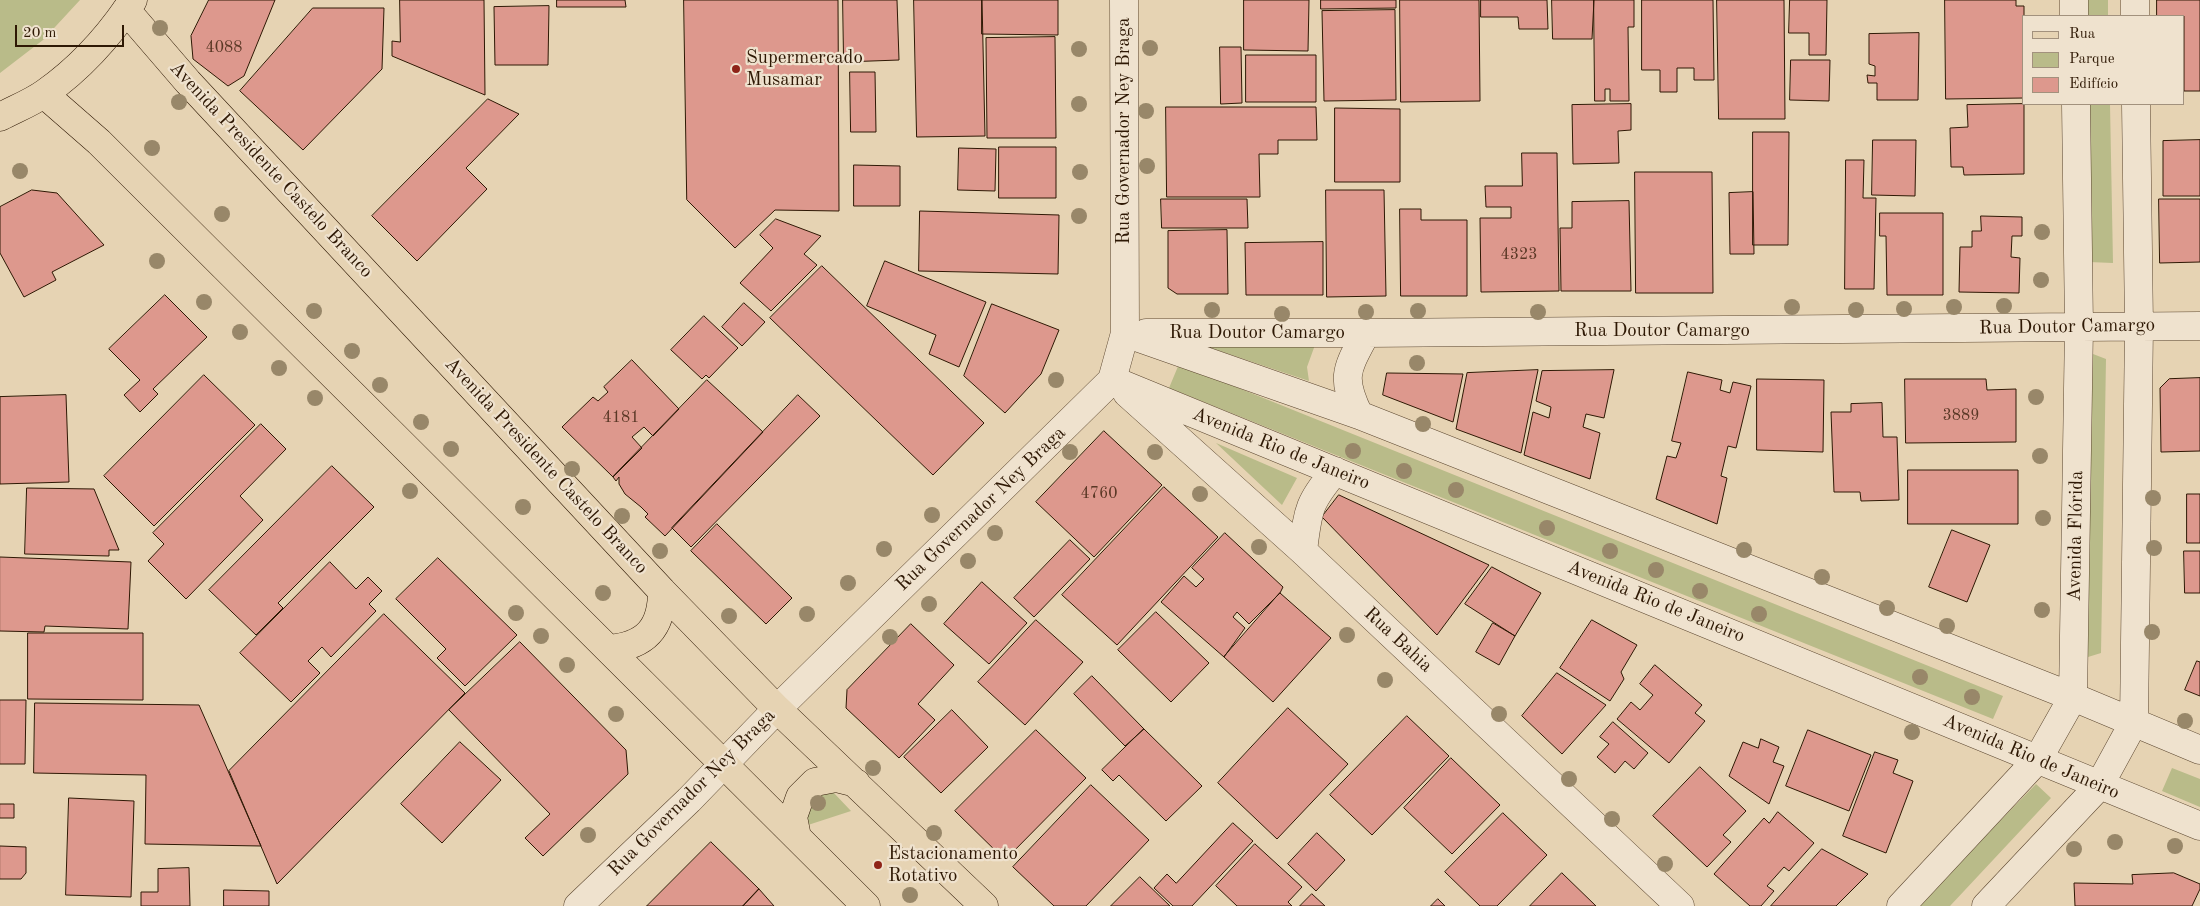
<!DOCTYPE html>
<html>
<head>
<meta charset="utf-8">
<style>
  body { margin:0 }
  #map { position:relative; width:2200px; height:906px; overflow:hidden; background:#e6d3b3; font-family:"Old Standard TT",serif }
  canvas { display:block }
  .legend { position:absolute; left:2022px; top:15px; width:162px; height:90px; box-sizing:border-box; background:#efe2ce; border:1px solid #a2917d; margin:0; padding:6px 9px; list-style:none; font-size:15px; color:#2e1804 }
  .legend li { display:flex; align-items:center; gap:10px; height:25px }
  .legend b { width:25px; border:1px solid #a2917d }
  .scale { position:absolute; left:15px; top:25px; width:109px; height:22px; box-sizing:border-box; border:2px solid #2e1804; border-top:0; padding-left:6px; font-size:15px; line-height:18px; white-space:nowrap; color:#2e1804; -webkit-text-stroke:4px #efe2ce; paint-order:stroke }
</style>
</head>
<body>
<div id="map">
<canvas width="2200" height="906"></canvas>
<ul class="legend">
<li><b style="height:6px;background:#e6d3b3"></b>Rua</li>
<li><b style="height:14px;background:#b9bb89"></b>Parque</li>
<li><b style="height:14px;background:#dd988d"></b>Edifício</li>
</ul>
<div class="scale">20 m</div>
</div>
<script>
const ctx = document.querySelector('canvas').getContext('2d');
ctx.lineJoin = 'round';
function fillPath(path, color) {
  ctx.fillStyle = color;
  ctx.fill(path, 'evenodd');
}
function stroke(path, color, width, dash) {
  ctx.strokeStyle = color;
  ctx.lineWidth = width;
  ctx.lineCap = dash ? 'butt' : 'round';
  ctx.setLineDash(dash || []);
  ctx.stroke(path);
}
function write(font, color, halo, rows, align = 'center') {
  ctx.font = font + ' "Old Standard TT",serif';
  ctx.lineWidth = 4.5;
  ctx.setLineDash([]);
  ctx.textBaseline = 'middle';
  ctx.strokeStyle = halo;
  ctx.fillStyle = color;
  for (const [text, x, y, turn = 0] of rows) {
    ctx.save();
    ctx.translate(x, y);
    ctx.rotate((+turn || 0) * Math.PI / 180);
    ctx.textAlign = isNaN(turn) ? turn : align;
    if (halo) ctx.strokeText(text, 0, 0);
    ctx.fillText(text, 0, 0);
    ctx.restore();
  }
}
fillPath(new Path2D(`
  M 0,0 L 80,0 L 43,40 L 0,73 Z
  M 2085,0 L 2108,0 L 2108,16 L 2085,16 Z
  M 2087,104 L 2110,104 L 2113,263 L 2089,262 Z
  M 1199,344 L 1315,345 L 1307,367 L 1309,381 Z
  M 2093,354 L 2106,359 L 2101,653 L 2088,657 L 2076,653 L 2083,359 Z
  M 1179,364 L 2003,696 L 1993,719 L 1169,388 Z
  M 1216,443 L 1297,478 L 1282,505 Z
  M 2172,768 L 2200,779 L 2200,807 L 2162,791 Z
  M 2036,784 L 2051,798 L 1950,906 L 1917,906 Z
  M 833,792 L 851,811 L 808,825 L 802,810 L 815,795 Z`), '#b9bb89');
const building = new Path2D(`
  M 209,0 L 275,0 L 244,76 L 228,86 L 193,59 L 191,36 Z
  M 400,0 L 484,0 L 485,95 L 392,56 L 392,41 L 400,42 Z
  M 557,0 L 625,0 L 626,7 L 557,7 Z
  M 684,0 L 838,0 L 839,211 L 775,210 L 735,248 L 687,200 Z
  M 843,0 L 897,0 L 899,60 L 844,62 Z
  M 914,0 L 982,0 L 985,136 L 917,137 Z
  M 982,0 L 1058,0 L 1058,35 L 982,34 Z
  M 1244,0 L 1309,0 L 1308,51 L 1244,50 Z
  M 1321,0 L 1396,0 L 1396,8 L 1321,9 Z
  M 1400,0 L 1479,0 L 1480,101 L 1401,102 Z
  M 1481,0 L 1547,0 L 1548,29 L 1519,29 L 1518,17 L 1481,17 Z
  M 1552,0 L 1594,0 L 1592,39 L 1553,39 Z
  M 1594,0 L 1634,0 L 1634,27 L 1628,27 L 1629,101 L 1610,101 L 1610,89 L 1605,89 L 1605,101 L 1595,101 Z
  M 1642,0 L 1713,0 L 1714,80 L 1694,80 L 1694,68 L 1677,68 L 1677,92 L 1660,92 L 1660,70 L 1642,70 Z
  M 1717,0 L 1784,0 L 1785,119 L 1719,119 Z
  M 1790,0 L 1827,0 L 1826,55 L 1809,55 L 1809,33 L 1789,33 Z
  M 1945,0 L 2016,0 L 2016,6 L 2024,6 L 2024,98 L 1946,99 Z
  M 2157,0 L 2200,0 L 2200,91 L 2184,91 L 2184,16 L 2157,16 Z
  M 549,6 L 548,65 L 495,65 L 494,7 Z
  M 313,8 L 384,8 L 382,69 L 303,150 L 240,91 Z
  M 1395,10 L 1396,100 L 1324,101 L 1322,11 Z
  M 1919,33 L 1918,100 L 1877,100 L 1877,83 L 1868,83 L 1867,75 L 1875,76 L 1875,66 L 1869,64 L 1869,34 Z
  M 1055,37 L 1056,138 L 987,138 L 986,38 Z
  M 1220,47 L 1241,47 L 1242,103 L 1221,104 Z
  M 1246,55 L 1316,55 L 1316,102 L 1246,102 Z
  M 1791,60 L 1830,60 L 1829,101 L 1790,100 Z
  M 850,72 L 875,72 L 876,132 L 851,132 Z
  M 488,99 L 519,114 L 466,168 L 487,189 L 417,261 L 372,216 Z
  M 1631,104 L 1631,130 L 1618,131 L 1619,163 L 1573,164 L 1572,105 Z
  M 2024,104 L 2024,174 L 1964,175 L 1963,167 L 1951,167 L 1950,128 L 1968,127 L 1967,105 Z
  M 1166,107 L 1316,107 L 1317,140 L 1278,140 L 1278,154 L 1259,154 L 1260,197 L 1167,197 Z
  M 1335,108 L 1400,109 L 1400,182 L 1335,182 Z
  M 1753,132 L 1789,132 L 1788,245 L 1753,245 Z
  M 1873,140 L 1916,140 L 1915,196 L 1872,195 Z
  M 2200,140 L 2200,196 L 2163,196 L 2163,141 Z
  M 999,147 L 1056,147 L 1056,198 L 999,198 Z
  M 959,148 L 996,149 L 995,191 L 958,190 Z
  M 1522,153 L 1557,153 L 1559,291 L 1481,292 L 1480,218 L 1511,218 L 1511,207 L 1486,207 L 1485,186 L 1522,186 Z
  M 1846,160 L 1864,160 L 1863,198 L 1876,198 L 1874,289 L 1845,289 Z
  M 854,165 L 900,166 L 900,206 L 854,206 Z
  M 1635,172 L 1712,172 L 1713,293 L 1636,293 Z
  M 32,190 L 57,193 L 104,245 L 52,272 L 56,280 L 24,297 L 0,253 L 0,207 Z
  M 1326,190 L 1384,190 L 1386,296 L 1327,297 Z
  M 1753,192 L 1754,254 L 1730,254 L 1729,193 Z
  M 1161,199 L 1247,199 L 1248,228 L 1162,228 Z
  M 2159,199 L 2200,199 L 2200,262 L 2160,263 Z
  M 1629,201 L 1631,291 L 1561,291 L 1560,228 L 1572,228 L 1572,202 Z
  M 1400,209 L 1421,209 L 1421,220 L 1467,220 L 1467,296 L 1401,296 Z
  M 920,211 L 1059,215 L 1058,274 L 919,271 Z
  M 1880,213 L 1943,213 L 1943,295 L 1887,295 L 1886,236 L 1880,236 Z
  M 1981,216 L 2022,217 L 2022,236 L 2012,236 L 2011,257 L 2020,258 L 2019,293 L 1959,292 L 1960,247 L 1972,247 L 1972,231 L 1981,231 Z
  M 776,219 L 821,236 L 804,254 L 817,265 L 771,311 L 740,283 L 773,248 L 760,235 Z
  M 1227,230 L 1228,294 L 1177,294 L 1168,288 L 1168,231 Z
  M 1323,242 L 1323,295 L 1246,295 L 1245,243 Z
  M 885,261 L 986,302 L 959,367 L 929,354 L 936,335 L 867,306 Z
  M 822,266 L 984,423 L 933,475 L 770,318 Z
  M 165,295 L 207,337 L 153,389 L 158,394 L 140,412 L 124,395 L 140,380 L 109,349 Z
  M 744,303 L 765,322 L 742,346 L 722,327 Z
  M 992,304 L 1059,330 L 1041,374 L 1005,413 L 964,376 Z
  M 704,316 L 738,348 L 709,378 L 706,375 L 702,379 L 671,350 Z
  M 632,360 L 679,409 L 653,436 L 644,427 L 632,437 L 642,448 L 613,477 L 562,427 L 593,397 L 598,401 L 608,392 L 604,387 Z
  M 1538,370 L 1521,453 L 1456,429 L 1467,373 Z
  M 1614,370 L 1604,418 L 1586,414 L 1583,427 L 1600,433 L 1590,479 L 1524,455 L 1533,412 L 1549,418 L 1551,407 L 1536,401 L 1542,371 Z
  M 1688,372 L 1722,380 L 1720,390 L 1730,393 L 1733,382 L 1751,386 L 1736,448 L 1728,446 L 1721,476 L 1727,478 L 1717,524 L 1656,499 L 1667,456 L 1676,458 L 1681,443 L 1672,441 Z
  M 1387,373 L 1463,374 L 1453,422 L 1383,395 Z
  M 204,375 L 255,425 L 154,526 L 104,476 Z
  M 2200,378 L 2200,451 L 2161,452 L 2160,388 L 2169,379 Z
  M 1757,379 L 1824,380 L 1823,452 L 1757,450 Z
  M 1905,379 L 1986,379 L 1987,390 L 2016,389 L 2016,442 L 1906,443 Z
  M 707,380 L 763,432 L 665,536 L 645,517 L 648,514 L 641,507 L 625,494 L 619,484 L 619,477 L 616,481 L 613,477 Z
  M 66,395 L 69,482 L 0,484 L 0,397 Z
  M 798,395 L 820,416 L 691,547 L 672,528 Z
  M 1882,403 L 1883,437 L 1897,437 L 1899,500 L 1861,501 L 1860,492 L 1834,492 L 1831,412 L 1851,412 L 1851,404 Z
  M 261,424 L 286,449 L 240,496 L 263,520 L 186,599 L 148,561 L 164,544 L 153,533 Z
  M 1104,431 L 1162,485 L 1094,557 L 1036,502 Z
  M 332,466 L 374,507 L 278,603 L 283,608 L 256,635 L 209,590 Z
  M 1908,470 L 2018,470 L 2018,524 L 1908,524 Z
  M 1164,487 L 1218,537 L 1117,645 L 1062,595 Z
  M 27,488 L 94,489 L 119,550 L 109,550 L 109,556 L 25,554 Z
  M 2187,494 L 2200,494 L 2200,543 L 2187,543 Z
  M 1339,495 L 1489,565 L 1437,635 L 1322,517 Z
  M 717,524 L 792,598 L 766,624 L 691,551 Z
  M 1952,530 L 1990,545 L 1967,602 L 1929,587 Z
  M 1225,533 L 1283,587 L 1280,593 L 1249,624 L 1237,612 L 1233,617 L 1245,628 L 1224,657 L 1161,602 L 1184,576 L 1196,587 L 1204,579 L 1192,568 Z
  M 1070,540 L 1090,559 L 1034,617 L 1014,598 Z
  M 2184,551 L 2200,551 L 2200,593 L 2185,593 Z
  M 0,557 L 131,562 L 128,629 L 45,626 L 44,632 L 0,631 Z
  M 438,558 L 517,635 L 465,686 L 437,658 L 446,649 L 396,599 Z
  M 330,562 L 356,589 L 368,577 L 382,591 L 369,604 L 376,611 L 331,657 L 322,647 L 308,661 L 320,673 L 291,702 L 240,653 Z
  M 1492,567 L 1541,593 L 1515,636 L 1465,604 Z
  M 982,582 L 1027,623 L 989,664 L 944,624 Z
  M 1280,593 L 1331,638 L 1273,702 L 1224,657 Z
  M 1156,612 L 1209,663 L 1171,702 L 1118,650 Z
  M 384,614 L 465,693 L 277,884 L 229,771 Z
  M 1036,620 L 1083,662 L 1025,725 L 978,682 Z
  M 1592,620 L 1637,645 L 1621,672 L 1624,679 L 1610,701 L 1560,668 Z
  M 1493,623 L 1515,636 L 1499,665 L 1476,652 Z
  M 911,624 L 954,665 L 918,704 L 935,720 L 899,758 L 846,708 L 847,690 Z
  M 28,633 L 143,633 L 143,700 L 28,699 Z
  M 520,642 L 626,750 L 628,774 L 543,856 L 525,838 L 550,814 L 449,710 Z
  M 2197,661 L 2200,662 L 2200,696 L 2185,690 Z
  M 1655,665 L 1702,705 L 1695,713 L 1705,721 L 1669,763 L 1617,719 L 1631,702 L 1640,710 L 1653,695 L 1640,684 Z
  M 1557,673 L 1606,705 L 1562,754 L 1522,716 Z
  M 1092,676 L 1144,729 L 1125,746 L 1074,694 Z
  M 0,700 L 26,700 L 25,764 L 0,764 Z
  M 35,703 L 199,705 L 261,846 L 145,844 L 146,775 L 34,773 Z
  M 1288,708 L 1348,764 L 1277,839 L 1218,783 Z
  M 952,710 L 988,747 L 941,793 L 904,757 Z
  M 1407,716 L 1449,756 L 1372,835 L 1330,795 Z
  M 1613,722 L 1648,753 L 1634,769 L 1625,761 L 1615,773 L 1597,757 L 1609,744 L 1600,737 Z
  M 1144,729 L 1202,786 L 1166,821 L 1119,775 L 1113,781 L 1102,770 Z
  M 1036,730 L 1086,778 L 1005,860 L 955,811 Z
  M 1808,730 L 1871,755 L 1849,811 L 1786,786 Z
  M 1761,739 L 1779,747 L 1773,762 L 1784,766 L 1769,804 L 1729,776 L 1743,742 L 1758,748 Z
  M 460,742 L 501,780 L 442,843 L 401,804 Z
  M 1875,752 L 1898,760 L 1893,773 L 1913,781 L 1886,853 L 1843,836 Z
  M 1451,758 L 1500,805 L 1452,854 L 1404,808 Z
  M 1700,767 L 1746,811 L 1723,835 L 1731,842 L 1707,867 L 1653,816 Z
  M 1091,785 L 1149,840 L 1086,906 L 1054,906 L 1013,867 Z
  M 69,798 L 134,801 L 131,897 L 66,895 Z
  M 0,804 L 14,804 L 14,818 L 0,818 Z
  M 1778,812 L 1814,843 L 1789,871 L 1784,867 L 1767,886 L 1774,891 L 1761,906 L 1750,906 L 1714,874 L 1764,818 L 1769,823 Z
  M 1503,813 L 1547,855 L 1497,906 L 1480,906 L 1445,872 Z
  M 1233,823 L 1253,841 L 1192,906 L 1173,906 L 1154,888 L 1167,874 L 1176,883 Z
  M 1317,833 L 1345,860 L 1316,891 L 1288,864 Z
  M 711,842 L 759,889 L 743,906 L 647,906 Z
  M 1255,844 L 1302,887 L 1288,902 L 1292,906 L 1237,906 L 1216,886 Z
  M 0,846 L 26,847 L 26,873 L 21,879 L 0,879 Z
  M 1822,849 L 1868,874 L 1836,906 L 1771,906 Z
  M 189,868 L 190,906 L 141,906 L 141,892 L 158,892 L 158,869 Z
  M 1562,873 L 1596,906 L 1530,906 Z
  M 2174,873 L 2200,884 L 2200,889 L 2192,906 L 2075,906 L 2074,883 L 2133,884 L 2132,875 Z
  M 1140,877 L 1170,906 L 1111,906 Z
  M 759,889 L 774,906 L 743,906 Z
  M 224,890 L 269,891 L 269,906 L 224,906 Z
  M 1312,894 L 1325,906 L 1300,906 Z
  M 1438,899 L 1445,906 L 1431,906 Z`);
fillPath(building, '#dd988d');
stroke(building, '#2e1804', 1);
const minor = new Path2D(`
  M 2074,0 L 2074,16
  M 2135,0 L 2135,16
  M 1125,333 L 1359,415 L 2073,697 L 2200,750
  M 1146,333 L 1366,333 L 2200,326
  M 1112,380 L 2200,826
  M 1127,393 L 1303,551 L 1680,906
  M 1359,415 C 1340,376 1347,369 1366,333
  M 1303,551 C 1308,510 1308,503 1335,471
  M 578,906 L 689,800 L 777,709 L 1112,380 L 1125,333 L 1124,0
  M 1901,906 L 2038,759 L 2073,697 L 2079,327 L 2076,104
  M 1986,906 L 2099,786 L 2134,722 L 2139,326 L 2136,104`);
const major = new Path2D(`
  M 126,10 L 188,82 L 662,591 L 777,709 L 984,906
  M 44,94 L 99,142 L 866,906
  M 0,117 C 15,109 31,103 45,93 C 79,69 110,35 133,0
  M 608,649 C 646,646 662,628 662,591
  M 797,837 L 793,817 L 800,797 L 815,782 L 836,778 L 856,783`);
stroke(minor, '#5c4730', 29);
stroke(major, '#2e1804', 29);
stroke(minor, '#efe2ce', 28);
stroke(major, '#e6d3b3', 28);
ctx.fillStyle = '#988769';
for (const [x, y] of [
  [160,28],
  [1150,48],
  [1079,49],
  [179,102],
  [1079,104],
  [1146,111],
  [152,148],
  [1147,166],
  [20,171],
  [1080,172],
  [222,214],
  [1079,216],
  [2042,232],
  [157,261],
  [2041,280],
  [204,302],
  [2004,306],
  [1792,307],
  [1954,307],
  [1904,309],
  [1212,310],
  [1856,310],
  [314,311],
  [1418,311],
  [1366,312],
  [1538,312],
  [1282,314],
  [240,332],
  [352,351],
  [1417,363],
  [279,368],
  [1056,380],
  [380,385],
  [2036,397],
  [315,398],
  [421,422],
  [1423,424],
  [451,449],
  [1353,451],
  [1070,452],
  [1155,452],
  [2040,456],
  [572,469],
  [1404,471],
  [1456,490],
  [410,491],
  [1200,494],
  [2153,498],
  [523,507],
  [932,515],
  [622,516],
  [2043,518],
  [1547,528],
  [995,533],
  [1259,547],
  [2154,548],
  [884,549],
  [1744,550],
  [660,551],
  [1610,551],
  [968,561],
  [1656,570],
  [1822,577],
  [848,583],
  [1700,591],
  [603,593],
  [929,604],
  [1887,608],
  [2042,610],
  [516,613],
  [807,614],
  [1759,614],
  [729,616],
  [1947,626],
  [2152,632],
  [1347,635],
  [541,636],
  [890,637],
  [567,665],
  [1920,677],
  [1385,680],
  [1972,697],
  [616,714],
  [1499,714],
  [2185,721],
  [1912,732],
  [873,768],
  [1569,779],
  [818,803],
  [1612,819],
  [934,833],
  [588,835],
  [2115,842],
  [2175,846],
  [2074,849],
  [1665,864],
  [910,895]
]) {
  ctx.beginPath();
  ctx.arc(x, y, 8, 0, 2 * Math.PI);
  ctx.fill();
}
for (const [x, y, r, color] of [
  [736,69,5,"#8f2418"],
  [878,865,5,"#8f2418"]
]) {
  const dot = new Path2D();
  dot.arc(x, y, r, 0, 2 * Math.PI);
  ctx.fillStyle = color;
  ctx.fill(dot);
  stroke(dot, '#efe2ce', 2);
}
write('16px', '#5a3826', null, [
  ["4088",224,48],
  ["4323",1519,255],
  ["3889",1961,416],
  ["4181",621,418],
  ["4760",1099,494]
]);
write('19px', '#2e1804', '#efe2ce', [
  ["Supermercado",746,58],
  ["Musamar",746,80],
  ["Estacionamento",888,854],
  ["Rotativo",888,876]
], 'left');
write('19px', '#2e1804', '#efe2ce', [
  ["Rua Governador Ney Braga",1124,131,-90],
  ["Avenida Presidente Castelo Branco",271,170,47],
  ["Rua Doutor Camargo",2067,327,-1],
  ["Rua Doutor Camargo",1662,331],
  ["Rua Doutor Camargo",1257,333],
  ["Avenida Rio de Janeiro",1281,449,22],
  ["Avenida Presidente Castelo Branco",546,466,47],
  ["Rua Governador Ney Braga",981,509,-44],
  ["Avenida Flórida",2076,536,-89],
  ["Avenida Rio de Janeiro",1656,602,22],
  ["Rua Bahia",1398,640,43],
  ["Avenida Rio de Janeiro",2031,757,23],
  ["Rua Governador Ney Braga",692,793,-45]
]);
</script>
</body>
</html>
